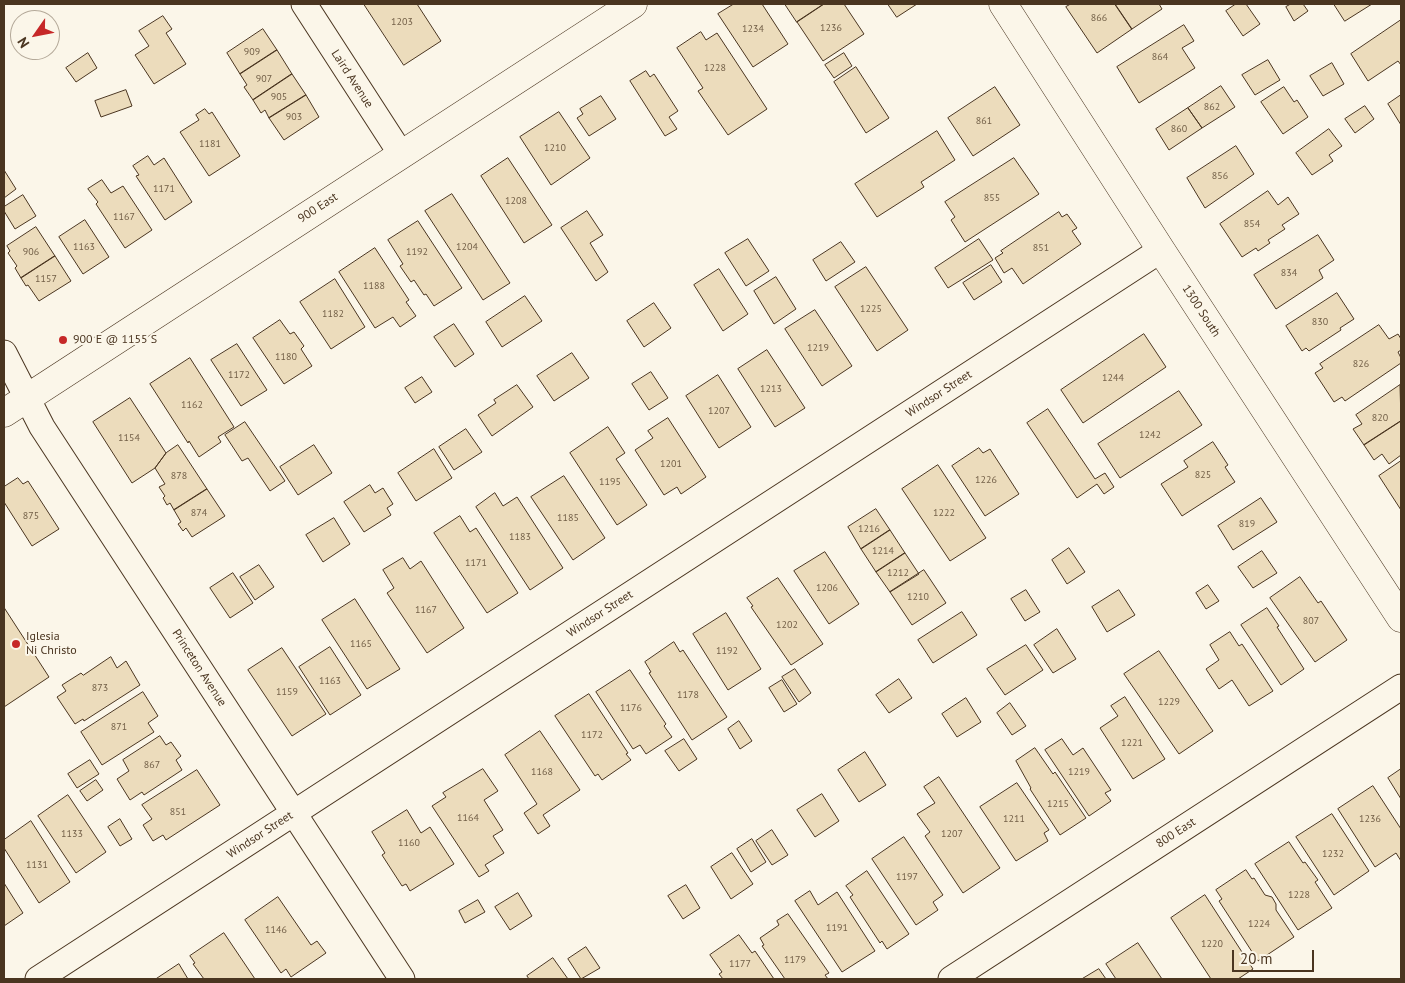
<!DOCTYPE html>
<html>
<head>
<meta charset="utf-8">
<style>
  body { margin:0 }
  #map { position:relative; width:1405px; height:983px; overflow:hidden; background:#fbf6e9; font-family:"PT Sans",sans-serif }
  canvas { display:block }
  .frame { position:absolute; inset:0; border:5px solid #4a3520; pointer-events:none }
  .north { position:absolute; left:10px; top:10px; width:50px; height:50px; box-sizing:border-box; background:#fbf6e9; border:1px solid #b4a999; border-radius:50%; rotate:237deg; font-size:14px; font-weight:700; line-height:20px; text-align:center; color:#4a3520 }
  .north::after { content:''; display:block; margin:auto; width:18px; height:22px; background:#c62828; clip-path:polygon(50% 0,100% 100%,50% 72%,0 100%) }
  .scale { position:absolute; left:1232px; top:950px; width:82px; height:22px; box-sizing:border-box; border:2px solid #4a3520; border-top:0; padding-left:6px; font-size:15px; line-height:18px; white-space:nowrap; color:#4a3520; -webkit-text-stroke:4px #fbf6e9; paint-order:stroke }
</style>
</head>
<body>
<div id="map">
<canvas width="1405" height="983"></canvas>
<div class="frame"></div>
<div class="north">N</div>
<div class="scale">20 m</div>
</div>
<script>
const ctx = document.querySelector('canvas').getContext('2d');
ctx.lineJoin = 'round';
function fillPath(path, color) {
  ctx.fillStyle = color;
  ctx.fill(path, 'evenodd');
}
function stroke(path, color, width, dash) {
  ctx.strokeStyle = color;
  ctx.lineWidth = width;
  ctx.lineCap = dash ? 'butt' : 'round';
  ctx.setLineDash(dash || []);
  ctx.stroke(path);
}
function write(font, color, halo, rows, align = 'center') {
  ctx.font = font + ' "PT Sans",sans-serif';
  ctx.lineWidth = 4;
  ctx.setLineDash([]);
  ctx.textBaseline = 'middle';
  ctx.strokeStyle = halo;
  ctx.fillStyle = color;
  for (const [text, x, y, turn = 0] of rows) {
    ctx.save();
    ctx.translate(x, y);
    ctx.rotate((+turn || 0) * Math.PI / 180);
    ctx.textAlign = isNaN(turn) ? turn : align;
    if (halo) ctx.strokeText(text, 0, 0);
    ctx.fillText(text, 0, 0);
    ctx.restore();
  }
}
const building = new Path2D(`
  M 364,4 L 417,4 L 441,41 L 404,65 Z
  M 734,4 L 762,4 L 788,44 L 753,67 L 718,14 Z
  M 785,4 L 824,4 L 797,22 Z
  M 824,4 L 844,4 L 864,34 L 823,61 L 797,22 Z
  M 888,4 L 917,4 L 897,17 Z
  M 1071,4 L 1115,4 L 1132,29 L 1097,53 L 1066,7 Z
  M 1115,4 L 1159,4 L 1162,9 L 1132,29 Z
  M 1236,4 L 1246,4 L 1260,24 L 1243,36 L 1226,11 Z
  M 1291,4 L 1303,4 L 1308,11 L 1294,21 L 1286,7 Z
  M 1334,4 L 1372,4 L 1345,21 Z
  M 163,16 L 172,29 L 166,33 L 186,64 L 154,84 L 135,55 L 149,46 L 139,31 Z
  M 1401,20 L 1401,65 L 1398,61 L 1368,81 L 1351,54 Z
  M 1184,25 L 1194,41 L 1182,48 L 1195,68 L 1139,103 L 1117,67 Z
  M 263,29 L 277,50 L 240,74 L 227,53 Z
  M 701,32 L 706,40 L 717,33 L 767,109 L 728,135 L 698,91 L 703,88 L 677,48 Z
  M 277,50 L 292,74 L 253,100 L 244,87 L 247,85 L 240,74 Z
  M 88,53 L 97,68 L 76,82 L 66,68 Z
  M 844,53 L 852,66 L 834,78 L 825,65 Z
  M 1268,60 L 1280,80 L 1255,95 L 1242,75 Z
  M 1332,63 L 1344,84 L 1323,96 L 1310,76 Z
  M 856,67 L 889,118 L 866,133 L 834,82 Z
  M 646,71 L 650,77 L 654,74 L 678,111 L 669,117 L 677,129 L 665,136 L 630,81 Z
  M 292,74 L 306,95 L 269,118 L 265,110 L 261,113 L 253,100 Z
  M 1221,86 L 1235,107 L 1202,128 L 1188,108 Z
  M 995,87 L 1020,125 L 973,156 L 948,118 Z
  M 1284,87 L 1294,102 L 1297,100 L 1308,117 L 1283,134 L 1261,102 Z
  M 126,90 L 132,106 L 101,117 L 95,101 Z
  M 306,95 L 319,117 L 284,140 L 269,118 Z
  M 1401,95 L 1401,125 L 1388,104 Z
  M 601,96 L 616,119 L 589,136 L 577,118 L 583,114 L 580,109 Z
  M 1365,106 L 1374,119 L 1355,133 L 1345,119 Z
  M 1188,108 L 1202,128 L 1169,150 L 1156,129 Z
  M 205,109 L 209,114 L 212,112 L 240,156 L 209,176 L 180,132 L 199,120 L 196,115 Z
  M 559,112 L 590,158 L 551,185 L 520,137 Z
  M 1329,129 L 1342,146 L 1329,155 L 1333,161 L 1312,175 L 1296,153 Z
  M 937,131 L 955,160 L 921,182 L 924,187 L 877,217 L 855,184 Z
  M 1236,146 L 1254,174 L 1205,208 L 1187,178 Z
  M 148,156 L 154,165 L 164,158 L 192,202 L 165,220 L 136,176 L 139,175 L 133,166 Z
  M 508,158 L 552,225 L 524,243 L 481,176 Z
  M 1014,158 L 1039,194 L 965,242 L 951,220 L 955,217 L 945,202 Z
  M 4,170 L 16,189 L 4,198 Z
  M 102,180 L 111,193 L 123,186 L 152,230 L 125,248 L 96,204 L 98,202 L 88,189 Z
  M 1268,191 L 1278,205 L 1288,197 L 1299,214 L 1282,225 L 1285,229 L 1268,240 L 1270,243 L 1258,251 L 1256,248 L 1242,257 L 1220,224 Z
  M 452,194 L 510,283 L 483,300 L 425,211 Z
  M 23,195 L 36,216 L 15,229 L 4,211 L 4,207 Z
  M 587,211 L 603,235 L 590,243 L 608,272 L 596,281 L 561,228 Z
  M 1059,212 L 1062,217 L 1067,214 L 1077,228 L 1072,231 L 1081,244 L 1023,284 L 1012,268 L 1004,273 L 995,258 L 1003,253 L 1001,251 Z
  M 85,220 L 109,257 L 83,274 L 59,237 Z
  M 418,221 L 462,288 L 434,306 L 426,294 L 424,295 L 414,280 L 411,282 L 400,266 L 403,264 L 388,240 Z
  M 36,227 L 55,256 L 21,278 L 15,268 L 17,266 L 8,253 L 10,251 L 7,246 Z
  M 1318,235 L 1334,260 L 1319,270 L 1323,278 L 1276,309 L 1254,275 Z
  M 748,239 L 769,271 L 746,286 L 725,253 Z
  M 979,239 L 993,260 L 948,288 L 935,268 Z
  M 841,242 L 855,262 L 826,281 L 813,260 Z
  M 375,248 L 409,300 L 406,302 L 416,316 L 400,327 L 393,317 L 375,328 L 339,272 Z
  M 55,256 L 71,281 L 39,301 L 28,285 L 26,286 L 21,278 Z
  M 991,265 L 1002,282 L 974,300 L 963,283 Z
  M 866,267 L 908,330 L 877,351 L 835,287 Z
  M 719,269 L 748,314 L 723,331 L 694,285 Z
  M 776,277 L 796,309 L 774,324 L 754,291 Z
  M 335,279 L 365,327 L 331,349 L 300,302 Z
  M 1337,293 L 1354,319 L 1340,328 L 1341,330 L 1309,351 L 1306,348 L 1302,351 L 1286,326 Z
  M 525,296 L 542,321 L 502,347 L 486,322 Z
  M 654,303 L 671,328 L 644,347 L 627,321 Z
  M 815,310 L 852,366 L 822,386 L 785,329 Z
  M 280,320 L 290,334 L 294,332 L 304,346 L 301,349 L 312,366 L 284,384 L 253,338 Z
  M 454,324 L 474,354 L 455,367 L 434,337 Z
  M 1379,325 L 1389,339 L 1398,334 L 1401,339 L 1401,350 L 1398,352 L 1401,358 L 1401,363 L 1345,401 L 1342,397 L 1334,402 L 1315,373 L 1323,368 L 1320,364 Z
  M 1144,334 L 1166,367 L 1083,423 L 1061,390 Z
  M 237,344 L 267,390 L 241,406 L 211,360 Z
  M 767,350 L 805,408 L 775,427 L 738,369 Z
  M 572,353 L 589,378 L 554,401 L 537,376 Z
  M 190,358 L 234,427 L 218,437 L 221,442 L 199,457 L 189,441 L 188,443 L 150,384 Z
  M 651,372 L 668,398 L 649,410 L 632,384 Z
  M 718,375 L 751,427 L 719,448 L 686,396 Z
  M 422,377 L 432,392 L 415,403 L 405,388 Z
  M 517,385 L 533,407 L 492,436 L 478,415 L 496,403 L 494,400 Z
  M 1400,385 L 1401,421 L 1364,445 L 1353,429 L 1362,424 L 1356,415 Z
  M 1179,391 L 1202,425 L 1120,478 L 1098,444 Z
  M 130,398 L 166,453 L 155,468 L 132,483 L 93,422 Z
  M 1048,409 L 1095,479 L 1105,473 L 1114,487 L 1104,494 L 1097,484 L 1077,498 L 1027,423 Z
  M 668,418 L 706,477 L 681,494 L 677,487 L 664,495 L 635,450 L 653,438 L 648,431 Z
  M 1401,421 L 1401,455 L 1389,464 L 1382,454 L 1374,460 L 1364,445 Z
  M 245,422 L 285,481 L 270,491 L 248,458 L 242,461 L 225,435 Z
  M 608,427 L 625,453 L 616,459 L 647,505 L 617,525 L 570,453 Z
  M 466,429 L 482,452 L 454,470 L 439,447 Z
  M 1213,442 L 1228,465 L 1225,467 L 1235,482 L 1182,516 L 1161,484 L 1188,467 L 1184,461 Z
  M 178,445 L 207,489 L 174,510 L 170,503 L 167,505 L 163,498 L 165,496 L 159,487 L 165,484 L 155,468 L 166,453 Z
  M 314,445 L 332,473 L 298,495 L 280,467 Z
  M 979,448 L 983,453 L 990,449 L 1019,494 L 985,516 L 952,466 Z
  M 434,449 L 452,478 L 416,501 L 398,473 Z
  M 1401,461 L 1401,510 L 1379,476 Z
  M 938,465 L 986,538 L 950,561 L 902,489 Z
  M 564,476 L 605,538 L 573,560 L 531,497 Z
  M 18,478 L 23,484 L 28,481 L 59,529 L 32,546 L 4,502 L 4,487 Z
  M 370,485 L 375,493 L 383,488 L 393,504 L 387,508 L 391,515 L 364,532 L 344,502 Z
  M 207,489 L 225,516 L 192,537 L 186,528 L 183,531 L 178,524 L 181,522 L 174,510 Z
  M 495,493 L 503,506 L 517,497 L 563,568 L 530,590 L 476,507 Z
  M 1261,498 L 1277,522 L 1233,550 L 1218,526 Z
  M 876,509 L 890,530 L 861,549 L 848,527 Z
  M 460,516 L 470,532 L 476,528 L 518,593 L 487,613 L 434,533 Z
  M 334,518 L 350,544 L 323,562 L 306,535 Z
  M 890,530 L 905,553 L 876,572 L 861,549 Z
  M 1069,548 L 1085,572 L 1067,584 L 1052,560 Z
  M 1262,551 L 1277,573 L 1253,588 L 1238,567 Z
  M 825,552 L 859,604 L 829,624 L 794,571 Z
  M 905,553 L 919,574 L 890,592 L 876,572 Z
  M 403,558 L 410,569 L 421,561 L 464,628 L 427,653 L 387,593 L 394,588 L 383,570 Z
  M 259,565 L 274,587 L 255,600 L 240,577 Z
  M 924,570 L 946,603 L 912,625 L 890,592 Z
  M 233,573 L 253,603 L 230,618 L 210,588 Z
  M 1300,577 L 1318,603 L 1321,601 L 1347,640 L 1315,662 L 1270,598 Z
  M 778,578 L 823,644 L 791,665 L 751,607 L 753,606 L 747,598 Z
  M 1208,585 L 1219,601 L 1206,609 L 1196,593 Z
  M 1026,590 L 1040,612 L 1025,621 L 1011,599 Z
  M 1119,590 L 1135,615 L 1107,632 L 1092,607 Z
  M 355,599 L 400,669 L 367,689 L 322,620 Z
  M 1267,608 L 1279,626 L 1277,627 L 1304,669 L 1281,685 L 1241,625 Z
  M 5,609 L 49,677 L 4,707 L 4,610 Z
  M 962,612 L 977,635 L 933,663 L 918,640 Z
  M 726,613 L 761,669 L 728,690 L 693,634 Z
  M 1057,629 L 1076,659 L 1053,673 L 1034,645 Z
  M 1230,632 L 1239,646 L 1242,644 L 1273,691 L 1249,706 L 1232,680 L 1219,689 L 1206,669 L 1219,660 L 1210,645 Z
  M 674,642 L 680,652 L 683,650 L 727,717 L 692,740 L 649,673 L 651,672 L 645,662 Z
  M 1026,645 L 1043,670 L 1005,695 L 987,669 Z
  M 330,647 L 361,695 L 330,715 L 299,667 Z
  M 282,648 L 326,714 L 292,736 L 248,670 Z
  M 1159,651 L 1213,731 L 1179,754 L 1124,674 Z
  M 111,657 L 117,668 L 126,661 L 140,685 L 84,721 L 83,719 L 75,724 L 57,697 L 66,691 L 62,685 L 81,673 L 83,675 Z
  M 795,669 L 811,693 L 799,702 L 782,677 Z
  M 630,670 L 666,724 L 664,726 L 672,737 L 646,754 L 640,745 L 633,749 L 596,692 Z
  M 899,679 L 912,698 L 889,713 L 876,695 Z
  M 782,680 L 797,704 L 784,712 L 769,688 Z
  M 143,692 L 158,716 L 148,723 L 154,732 L 102,765 L 81,732 Z
  M 589,694 L 628,753 L 626,754 L 631,760 L 602,780 L 598,774 L 595,776 L 555,716 Z
  M 1125,697 L 1165,759 L 1133,779 L 1100,728 L 1118,716 L 1111,706 Z
  M 966,698 L 981,722 L 957,737 L 942,714 Z
  M 1010,703 L 1026,726 L 1012,735 L 997,713 Z
  M 739,721 L 752,741 L 740,749 L 728,729 Z
  M 540,731 L 580,790 L 543,815 L 550,826 L 538,834 L 524,813 L 537,804 L 505,755 Z
  M 160,736 L 166,745 L 171,742 L 181,756 L 176,760 L 182,770 L 144,795 L 142,792 L 130,800 L 117,779 L 129,771 L 123,760 Z
  M 684,739 L 697,759 L 679,771 L 665,751 Z
  M 1062,739 L 1073,755 L 1083,748 L 1111,790 L 1105,793 L 1111,801 L 1089,816 L 1045,750 Z
  M 1035,748 L 1053,774 L 1055,772 L 1086,818 L 1060,835 L 1030,789 L 1031,788 L 1016,761 Z
  M 865,752 L 886,785 L 859,802 L 838,770 Z
  M 90,760 L 99,774 L 77,788 L 68,774 Z
  M 483,769 L 498,791 L 484,800 L 503,830 L 493,836 L 504,853 L 485,865 L 489,871 L 479,877 L 432,806 L 446,797 L 443,793 Z
  M 1401,769 L 1401,799 L 1388,778 Z
  M 197,770 L 220,805 L 166,840 L 163,835 L 153,841 L 143,825 L 152,819 L 142,805 Z
  M 939,777 L 1000,868 L 963,893 L 925,836 L 930,832 L 917,814 L 935,803 L 924,787 Z
  M 96,780 L 103,790 L 87,801 L 80,791 Z
  M 1017,783 L 1049,830 L 1044,833 L 1048,841 L 1016,861 L 980,807 Z
  M 1373,786 L 1401,829 L 1401,861 L 1396,853 L 1375,867 L 1338,809 Z
  M 822,794 L 839,821 L 815,837 L 797,810 Z
  M 68,795 L 106,852 L 76,873 L 38,816 Z
  M 407,810 L 421,833 L 430,827 L 454,864 L 410,891 L 406,884 L 402,886 L 382,855 L 385,853 L 372,832 Z
  M 1332,814 L 1369,871 L 1334,895 L 1296,837 Z
  M 120,819 L 132,839 L 120,846 L 108,827 Z
  M 31,821 L 70,882 L 39,903 L 4,848 L 4,840 Z
  M 772,830 L 788,855 L 772,865 L 756,841 Z
  M 904,837 L 943,895 L 933,902 L 938,910 L 916,925 L 872,859 Z
  M 752,839 L 766,862 L 751,872 L 737,849 Z
  M 1289,842 L 1303,863 L 1305,862 L 1318,880 L 1315,882 L 1332,908 L 1298,930 L 1255,864 Z
  M 732,853 L 753,884 L 731,899 L 711,867 Z
  M 1246,870 L 1252,879 L 1254,878 L 1265,895 L 1272,897 L 1276,904 L 1276,910 L 1294,937 L 1258,961 L 1219,901 L 1222,899 L 1216,890 Z
  M 867,871 L 909,934 L 887,949 L 882,941 L 880,943 L 850,897 L 853,895 L 846,886 Z
  M 4,883 L 23,913 L 4,926 Z
  M 686,885 L 700,908 L 683,919 L 668,896 Z
  M 810,891 L 818,905 L 837,892 L 875,951 L 842,972 L 795,901 Z
  M 518,893 L 532,916 L 510,930 L 495,907 Z
  M 1205,895 L 1253,969 L 1238,979 L 1211,979 L 1171,918 Z
  M 278,897 L 311,945 L 317,941 L 326,953 L 291,977 L 286,969 L 281,973 L 245,920 Z
  M 478,900 L 485,912 L 465,923 L 459,911 Z
  M 788,914 L 829,973 L 825,975 L 828,979 L 785,979 L 762,946 L 764,945 L 760,938 L 779,925 L 777,921 Z
  M 224,933 L 255,979 L 204,979 L 193,964 L 195,963 L 190,956 Z
  M 739,935 L 752,953 L 755,951 L 774,979 L 723,979 L 719,974 L 722,972 L 710,955 Z
  M 1138,943 L 1162,979 L 1116,979 L 1106,964 Z
  M 586,947 L 600,968 L 581,979 L 568,959 Z
  M 553,958 L 568,979 L 529,979 L 527,976 Z
  M 179,964 L 188,979 L 156,979 Z
  M 1099,969 L 1106,979 L 1082,979 Z`);
fillPath(building, '#ecdcbc');
stroke(building, '#4a3520', 1);
const street = new Path2D(`
  M 304,4 L 401,154
  M 4,353 L 42,427 L 402,979
  M 38,979 L 1161,250
  M 951,979 L 1401,687`);
const secondary = new Path2D(`
  M 1003,4 L 1161,250 L 1401,618
  M 4,413 L 633,4`);
stroke(street, '#4a3520', 27);
stroke(secondary, '#4a3520', 29);
stroke(street, '#fbf6e9', 25);
stroke(secondary, '#fbf6e9', 28);
for (const [x, y, r, color] of [
  [63,340,5,"#c62828"],
  [16,644,5,"#c62828"]
]) {
  const dot = new Path2D();
  dot.arc(x, y, r, 0, 2 * Math.PI);
  ctx.fillStyle = color;
  ctx.fill(dot);
  stroke(dot, '#fbf6e9', 2);
}
write('10px', '#725f47', null, [
  ["866",1099,18],
  ["1203",402,22],
  ["1236",831,28],
  ["1234",753,29],
  ["909",252,52],
  ["864",1160,57],
  ["1228",715,68],
  ["907",264,79],
  ["905",279,97],
  ["862",1212,107],
  ["903",294,117],
  ["861",984,121],
  ["860",1179,129],
  ["1181",210,144],
  ["1210",555,148],
  ["856",1220,176],
  ["1171",164,189],
  ["855",992,198],
  ["1208",516,201],
  ["1167",124,217],
  ["854",1252,224],
  ["1163",84,247],
  ["1204",467,247],
  ["851",1041,248],
  ["906",31,252],
  ["1192",417,252],
  ["834",1289,273],
  ["1157",46,279],
  ["1188",374,286],
  ["1225",871,309],
  ["1182",333,314],
  ["830",1320,322],
  ["1219",818,348],
  ["1180",286,357],
  ["826",1361,364],
  ["1172",239,375],
  ["1244",1113,378],
  ["1213",771,389],
  ["1162",192,405],
  ["1207",719,411],
  ["820",1380,418],
  ["1242",1150,435],
  ["1154",129,438],
  ["1201",671,464],
  ["825",1203,475],
  ["878",179,476],
  ["1226",986,480],
  ["1195",610,482],
  ["874",199,513],
  ["1222",944,513],
  ["875",31,516],
  ["1185",568,518],
  ["819",1247,524],
  ["1216",869,529],
  ["1183",520,537],
  ["1214",883,551],
  ["1171",476,563],
  ["1212",898,573],
  ["1206",827,588],
  ["1210",918,597],
  ["1167",426,610],
  ["807",1311,621],
  ["1202",787,625],
  ["1165",361,644],
  ["1192",727,651],
  ["1163",330,681],
  ["873",100,688],
  ["1159",287,692],
  ["1178",688,695],
  ["1229",1169,702],
  ["1176",631,708],
  ["871",119,727],
  ["1172",592,735],
  ["1221",1132,743],
  ["867",152,765],
  ["1168",542,772],
  ["1219",1079,772],
  ["1215",1058,804],
  ["851",178,812],
  ["1164",468,818],
  ["1211",1014,819],
  ["1236",1370,819],
  ["1133",72,834],
  ["1207",952,834],
  ["1160",409,843],
  ["1232",1333,854],
  ["1131",37,865],
  ["1197",907,877],
  ["1228",1299,895],
  ["1224",1259,924],
  ["1191",837,928],
  ["1146",276,930],
  ["1220",1212,944],
  ["1179",795,960],
  ["1177",740,964]
]);
write('12px', '#4a3520', '#fbf6e9', [
  ["Laird Avenue",352,79,57],
  ["900 East",318,208,-33],
  ["1300 South",1201,311,57],
  ["Windsor Street",939,394,-33],
  ["Windsor Street",600,614,-33],
  ["Princeton Avenue",199,668,57],
  ["800 East",1176,833,-33],
  ["Windsor Street",260,835,-33]
]);
write('12px', '#4a3520', '#fbf6e9', [
  ["900 E @ 1155 S",73,340],
  ["Iglesia",26,637],
  ["Ni Christo",26,651]
], 'left');
</script>
</body>
</html>
